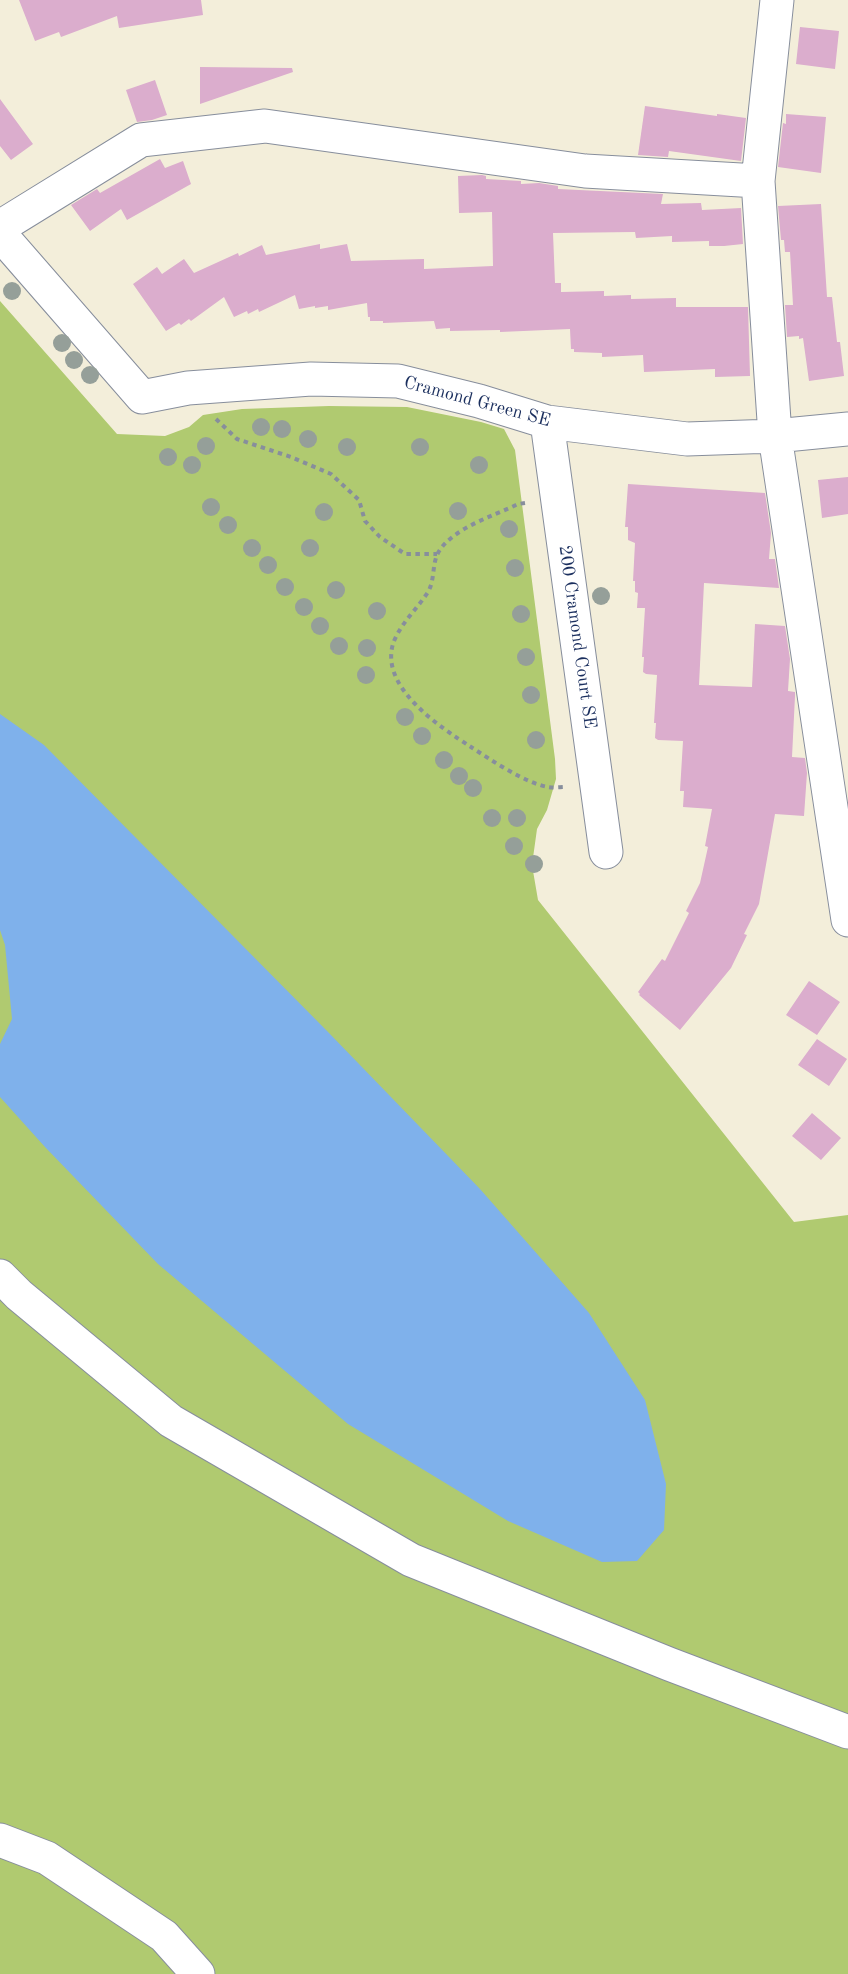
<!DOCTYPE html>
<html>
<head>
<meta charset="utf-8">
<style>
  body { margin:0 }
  canvas { display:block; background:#f3eeda }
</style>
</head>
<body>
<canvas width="848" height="1974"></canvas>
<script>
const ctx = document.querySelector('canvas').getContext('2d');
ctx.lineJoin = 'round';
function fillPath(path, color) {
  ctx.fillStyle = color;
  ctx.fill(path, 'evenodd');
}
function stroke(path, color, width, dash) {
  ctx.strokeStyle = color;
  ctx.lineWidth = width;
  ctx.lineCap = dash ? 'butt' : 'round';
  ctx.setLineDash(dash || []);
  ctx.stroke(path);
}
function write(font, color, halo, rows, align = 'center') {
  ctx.font = font + ' "Old Standard TT",serif';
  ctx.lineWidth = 4.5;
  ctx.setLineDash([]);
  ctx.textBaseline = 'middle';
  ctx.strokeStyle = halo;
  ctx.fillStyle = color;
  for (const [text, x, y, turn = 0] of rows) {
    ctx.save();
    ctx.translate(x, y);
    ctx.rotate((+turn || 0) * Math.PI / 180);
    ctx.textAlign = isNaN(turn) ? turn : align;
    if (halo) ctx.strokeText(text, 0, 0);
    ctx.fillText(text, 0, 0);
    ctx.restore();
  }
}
fillPath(new Path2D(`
  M 0,301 L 117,434 L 165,436 L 189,427 L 203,415 L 242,409 L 329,406 L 407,407 L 481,422 L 504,429 L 515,450 L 555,759 L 556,779 L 547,810 L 537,829 L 532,865 L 538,900 L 794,1222 L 848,1215 L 848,1974 L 0,1974 Z`), '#b0ca70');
fillPath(new Path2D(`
  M 0,714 L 44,745 L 329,1033 L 480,1189 L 589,1313 L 645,1400 L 666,1484 L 664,1530 L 637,1561 L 602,1562 L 508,1521 L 348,1424 L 158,1264 L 45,1147 L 0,1097 L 0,1044 L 12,1019 L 5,945 L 0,930 Z`), '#7fb1eb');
fillPath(new Path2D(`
  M 19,0 L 201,0 L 203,15 L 119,28 L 117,16 L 61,37 L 59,32 L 35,41 Z
  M 800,27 L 839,31 L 835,69 L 796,64 Z
  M 200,67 L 292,68 L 293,72 L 200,104 Z
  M 155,80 L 167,115 L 152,120 L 137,122 L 126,90 Z
  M 0,99 L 33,144 L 11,160 L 0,146 Z
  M 645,106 L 717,116 L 717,114 L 746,118 L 741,161 L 669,151 L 668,157 L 638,155 Z
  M 786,114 L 826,117 L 821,173 L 778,167 L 783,123 L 786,124 Z
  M 160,159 L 165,168 L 183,161 L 191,184 L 127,220 L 121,209 L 90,231 L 71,205 L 97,189 L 100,193 Z
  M 482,175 L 486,176 L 486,179 L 521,181 L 521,184 L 539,183 L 558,186 L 558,189 L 663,194 L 661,204 L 701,203 L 702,210 L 741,208 L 743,244 L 724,246 L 709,246 L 709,241 L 672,242 L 672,236 L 636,238 L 635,232 L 553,233 L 555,283 L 561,283 L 561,292 L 604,291 L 604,296 L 631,295 L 631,299 L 676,298 L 676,307 L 748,307 L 750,376 L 715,377 L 715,369 L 644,372 L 643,355 L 602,357 L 602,353 L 574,352 L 574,349 L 571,349 L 570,329 L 500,332 L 500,330 L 450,331 L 450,328 L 436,329 L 434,321 L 383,323 L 383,321 L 370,321 L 370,317 L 368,317 L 367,303 L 328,310 L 328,306 L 315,308 L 315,306 L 299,309 L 295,295 L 259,312 L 258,309 L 248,314 L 247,311 L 234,317 L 224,297 L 191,321 L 189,319 L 181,325 L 179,323 L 166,331 L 133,284 L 157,267 L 162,274 L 184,259 L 194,273 L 238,253 L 239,256 L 262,245 L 266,255 L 320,244 L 320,249 L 347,244 L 351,261 L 424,259 L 424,269 L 493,266 L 492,212 L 459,213 L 458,176 Z
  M 821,204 L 827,297 L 832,297 L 837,342 L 840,342 L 844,376 L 809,381 L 803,338 L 799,339 L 799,336 L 787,337 L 785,305 L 793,305 L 790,252 L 785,252 L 784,240 L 781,240 L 778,206 Z
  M 848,477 L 848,514 L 822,518 L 818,480 Z
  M 628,484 L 765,493 L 771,533 L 769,559 L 775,559 L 779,588 L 704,583 L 699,685 L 752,687 L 755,624 L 785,626 L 790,659 L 788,691 L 795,692 L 795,696 L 792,757 L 805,758 L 807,773 L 804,816 L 775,814 L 759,904 L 744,934 L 747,935 L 731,968 L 680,1030 L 639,995 L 640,994 L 638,992 L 662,959 L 665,961 L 689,913 L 686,911 L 700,883 L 708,847 L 705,846 L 712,809 L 683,807 L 684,791 L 680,791 L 683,741 L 658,740 L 655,738 L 656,723 L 654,723 L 657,675 L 646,674 L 643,672 L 644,657 L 642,657 L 645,608 L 637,608 L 638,593 L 635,592 L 635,581 L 633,581 L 635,543 L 628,540 L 628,527 L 625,527 Z
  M 809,981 L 840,1002 L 817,1035 L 786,1015 Z
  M 817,1039 L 847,1059 L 829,1086 L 798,1065 Z
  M 812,1113 L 841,1138 L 821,1160 L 792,1136 Z`), '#dbadcd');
const minor = new Path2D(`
  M 777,0 L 758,181 L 775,436 L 848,920
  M 0,227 L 141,140 L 265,126 L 585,171 L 758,181
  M 0,234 L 142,397 L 188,388 L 311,379 L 398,381 L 479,401 L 547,422 L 687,439 L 775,436 L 848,429
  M 547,422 L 606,852`);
const highway = new Path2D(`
  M 0,1276 L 19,1295 L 171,1421 L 411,1560 L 669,1664 L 848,1732
  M 0,1840 L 47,1858 L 164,1936 L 198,1974`);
stroke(minor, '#878e9c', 35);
stroke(highway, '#878e9c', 35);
stroke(new Path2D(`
  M 216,419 L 237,439 L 291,457 L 331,474 L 359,500 L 365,521 L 380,537 L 405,554 L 437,554
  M 525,503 L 518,504 C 494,516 452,528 438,553 C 432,564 435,580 428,592 C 417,609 402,622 394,641 C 377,686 440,727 471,747 C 491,760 525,783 548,787 C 553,788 560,787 566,787`), '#878e9c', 4, [4.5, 4.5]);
stroke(minor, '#fff', 33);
stroke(highway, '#fff', 33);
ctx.fillStyle = '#959f99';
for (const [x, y] of [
  [12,291],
  [62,343],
  [74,360],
  [90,375],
  [261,427],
  [282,429],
  [308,439],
  [206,446],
  [347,447],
  [420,447],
  [168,457],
  [192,465],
  [479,465],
  [211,507],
  [458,511],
  [324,512],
  [228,525],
  [509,529],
  [252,548],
  [310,548],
  [268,565],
  [515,568],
  [285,587],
  [336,590],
  [601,596],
  [304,607],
  [377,611],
  [521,614],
  [320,626],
  [339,646],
  [367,648],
  [526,657],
  [366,675],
  [531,695],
  [405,717],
  [422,736],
  [536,740],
  [444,760],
  [459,776],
  [473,788],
  [492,818],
  [517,818],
  [514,846],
  [534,864]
]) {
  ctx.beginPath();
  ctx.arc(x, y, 9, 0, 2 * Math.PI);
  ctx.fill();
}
write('18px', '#1b2f5e', '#fff', [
  ["Cramond Green SE",477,402,15],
  ["200 Cramond Court SE",577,637,82]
]);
</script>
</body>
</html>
